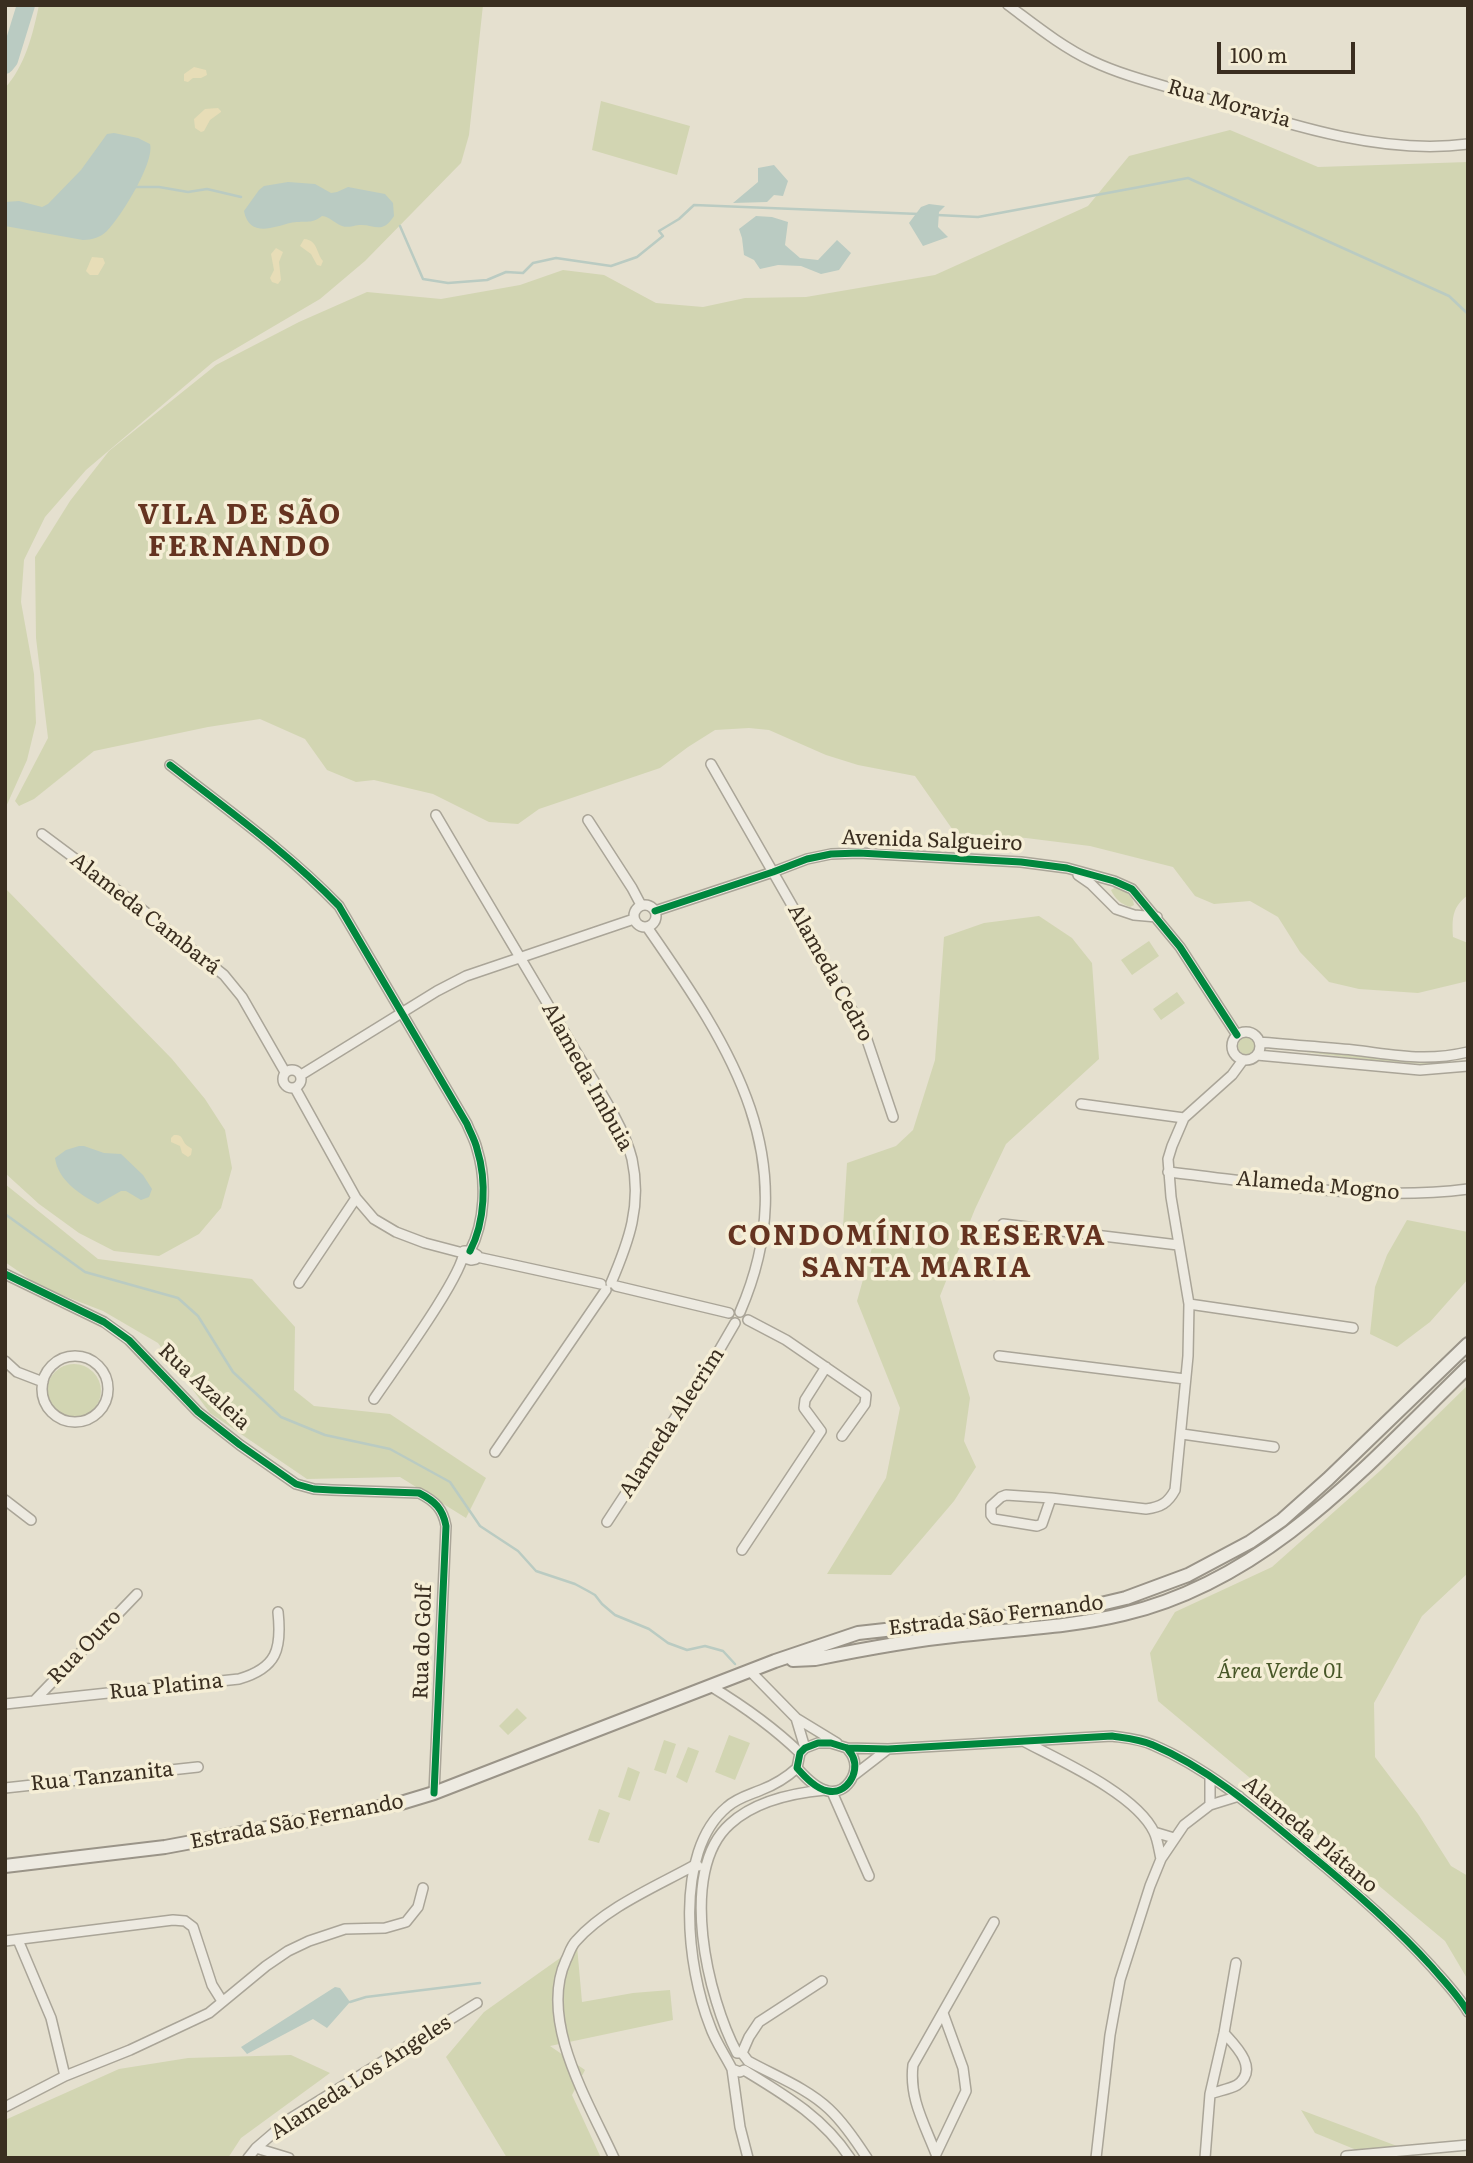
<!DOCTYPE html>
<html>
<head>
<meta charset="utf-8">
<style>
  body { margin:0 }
  #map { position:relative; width:1473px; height:2163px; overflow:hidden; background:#e5e0cf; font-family:Literata,serif }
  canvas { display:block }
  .frame { position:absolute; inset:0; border:7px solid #3a2e20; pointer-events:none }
  .scale { position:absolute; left:1217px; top:42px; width:138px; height:32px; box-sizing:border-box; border:4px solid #3a2e20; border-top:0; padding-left:9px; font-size:21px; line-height:24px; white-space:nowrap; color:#3a2e20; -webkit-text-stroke:5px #f5eed6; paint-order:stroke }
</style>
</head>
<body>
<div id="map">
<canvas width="1473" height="2163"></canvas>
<div class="frame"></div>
<div class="scale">100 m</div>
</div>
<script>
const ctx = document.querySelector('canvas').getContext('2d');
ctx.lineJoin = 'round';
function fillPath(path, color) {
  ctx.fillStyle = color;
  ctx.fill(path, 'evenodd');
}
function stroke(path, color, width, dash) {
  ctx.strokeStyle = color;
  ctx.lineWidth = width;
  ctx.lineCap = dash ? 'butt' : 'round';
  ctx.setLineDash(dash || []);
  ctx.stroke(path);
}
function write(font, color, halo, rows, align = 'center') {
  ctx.font = font + ' Literata,serif';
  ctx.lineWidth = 7;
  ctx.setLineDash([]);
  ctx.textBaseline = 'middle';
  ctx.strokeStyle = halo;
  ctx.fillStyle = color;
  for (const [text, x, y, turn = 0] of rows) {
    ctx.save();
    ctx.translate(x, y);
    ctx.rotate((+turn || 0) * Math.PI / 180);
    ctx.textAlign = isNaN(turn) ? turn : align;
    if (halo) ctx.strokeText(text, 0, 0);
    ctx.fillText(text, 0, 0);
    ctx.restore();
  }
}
fillPath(new Path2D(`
  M 39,5 L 483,5 L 469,135 L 461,163 L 365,261 L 320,299 L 213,362 L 86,470 L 45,517 L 24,560 L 21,602 L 34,674 L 36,723 L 27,760 L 5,809 L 5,88 C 25,66 33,34 39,5 Z
  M 601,101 L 690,126 L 677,175 L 592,150 Z
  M 1230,130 L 1318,167 L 1468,162 L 1468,895 C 1452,907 1452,918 1453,937 L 1468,943 L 1468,981 L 1418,993 L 1359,989 L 1329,982 L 1300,952 L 1278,917 L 1250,901 L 1214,904 L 1195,896 L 1173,867 L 1090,846 L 1026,838 L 955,833 L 915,776 L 858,765 L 826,755 L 769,730 L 749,728 L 715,730 L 688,747 L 660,768 L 539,809 L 518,824 L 489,822 L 433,794 L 374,780 L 356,782 L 327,770 L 305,739 L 260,719 L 208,727 L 94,751 L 34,799 L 19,806 L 15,801 L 48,738 L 36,638 L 35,557 L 70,501 L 109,451 L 216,365 L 299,322 L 367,292 L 441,299 L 520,285 L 563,270 L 604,275 L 656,303 L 703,307 L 745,298 L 806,297 L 935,275 L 1088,206 L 1129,156 Z
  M 1116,887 C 1125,891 1133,895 1134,905 L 1130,907 C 1121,904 1115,899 1111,890 Z
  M 5,888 L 172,1059 L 205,1099 L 225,1130 L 232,1168 L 221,1208 L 199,1234 L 159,1256 L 114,1251 L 79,1233 L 39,1204 L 5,1173 Z
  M 1039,916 L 1072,938 L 1092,963 L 1099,1059 L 1006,1144 L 975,1209 L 940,1296 L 970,1398 L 964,1441 L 976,1467 L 954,1501 L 891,1575 L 827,1574 L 886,1478 L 900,1408 L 857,1301 L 873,1244 L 843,1227 L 847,1163 L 896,1146 L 913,1130 L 935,1060 L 944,937 L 984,923 Z
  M 1149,941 L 1159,956 L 1132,975 L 1121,960 Z
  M 1177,992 L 1185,1003 L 1161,1020 L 1153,1009 Z
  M1238 1046a9 9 0 1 1 18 0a9 9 0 1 1-18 0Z
  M 1283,1044 L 1411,1062 L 1443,1061 L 1443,1064 C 1390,1064 1336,1056 1283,1049 Z
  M 5,1184 L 98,1259 L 252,1279 L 295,1327 L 294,1390 L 314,1406 L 390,1414 L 486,1478 L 466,1518 L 400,1477 L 307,1479 L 210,1413 L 158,1343 L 103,1311 L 41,1287 L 5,1262 Z
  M 1407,1220 L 1468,1232 L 1468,1279 L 1430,1322 L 1397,1347 L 1370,1334 L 1375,1287 L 1387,1255 Z
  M47 1391a27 27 0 1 1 54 0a27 27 0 1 1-54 0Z
  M 1468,1385 L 1468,1573 L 1422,1616 L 1374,1703 L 1375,1757 L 1418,1814 L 1451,1866 L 1468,1876 L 1468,1980 L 1445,1941 L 1158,1701 L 1150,1653 L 1175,1612 L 1272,1567 L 1381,1470 Z
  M 517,1708 L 527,1718 L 508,1735 L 499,1726 Z
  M 729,1735 L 750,1743 L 735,1780 L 715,1772 Z
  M 664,1740 L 676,1744 L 666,1774 L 654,1770 Z
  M 688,1747 L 699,1751 L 687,1783 L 676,1777 Z
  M 628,1767 L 640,1772 L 630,1801 L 618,1797 Z
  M 599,1809 L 610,1813 L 599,1843 L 588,1840 Z
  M 577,1946 L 582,2002 L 633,1993 L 670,1990 L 673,2020 L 550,2046 L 585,2070 L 572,2095 L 601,2158 L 507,2158 L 446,2057 L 484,2012 Z
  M 291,2055 L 330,2073 L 241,2138 L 228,2158 L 5,2158 L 5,2120 L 119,2069 L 188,2058 Z
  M 1301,2110 L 1405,2149 L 1414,2158 L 1376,2158 L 1315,2133 Z`), '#d2d5b2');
fillPath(new Path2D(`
  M 194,67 L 206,70 L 207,75 L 201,78 L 193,78 L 188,82 L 184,81 L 184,74 Z
  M 218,108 L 221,111 L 221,112 L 210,120 L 204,131 L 201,132 L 195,128 L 194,119 L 205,109 Z
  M 304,239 C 318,240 316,253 323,261 L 321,266 L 317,265 L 311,254 L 300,246 Z
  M 276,248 L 283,252 L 279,262 L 281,280 L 278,284 L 272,282 L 270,278 L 274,270 L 271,254 Z
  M 92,257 L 103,258 L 105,263 L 98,275 L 90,275 L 86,271 Z
  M 174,1135 C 181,1135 181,1136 184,1142 C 185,1145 190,1147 192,1149 L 191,1155 L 188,1157 L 182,1153 L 180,1146 L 171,1142 L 171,1138 Z`), '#e7ddb7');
fillPath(new Path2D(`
  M 114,133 L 138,138 L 150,144 C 155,162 121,217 107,231 C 101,237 92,240 83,240 L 5,226 L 5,202 L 19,201 L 42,207 L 48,204 L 81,170 L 107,134 Z
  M 774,165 L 788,181 L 783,196 L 774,195 L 767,202 L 733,203 L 758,182 L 758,168 Z
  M 288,182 L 315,184 L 331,193 L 337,192 L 348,187 L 385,194 L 393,203 L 394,216 C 382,235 375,224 359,225 C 352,226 348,228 342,226 C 334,223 330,217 322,216 C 311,225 303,220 290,223 C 274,227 249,238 244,211 L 259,190 L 264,186 Z
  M 929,204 L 945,206 L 939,212 L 938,227 L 948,237 L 923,246 L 909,223 L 921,207 Z
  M 756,216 L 772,217 L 788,222 L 785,245 L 800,258 L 818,260 L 837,240 L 851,253 L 839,270 L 821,274 L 801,266 L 778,265 L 760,269 L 754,260 L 744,255 L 742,238 L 739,229 Z
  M 79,1146 L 84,1146 L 104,1153 L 121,1154 L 143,1175 L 152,1189 L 149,1197 L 141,1200 L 126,1191 L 121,1191 L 98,1204 C 79,1194 58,1180 55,1158 L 66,1150 Z
  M 335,1987 L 340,1988 L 350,2002 L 327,2028 L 313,2019 L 247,2054 L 241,2047 Z`), '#bacbc2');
stroke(new Path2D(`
  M 134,187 L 159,187 L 188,192 L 207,189 L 241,197
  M 937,215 L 978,217 L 1188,178 L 1449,296 L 1468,314
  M 400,226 L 423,279 L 448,283 L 487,280 L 506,272 L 523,273 L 533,263 L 556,258 L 611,266 L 637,257 L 663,236 L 659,231 L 679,219 L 694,205 L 919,214
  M 5,1214 L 85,1272 L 178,1298 L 198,1316 L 233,1372 L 281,1417 L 325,1435 L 390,1449 L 450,1482 L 480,1526 L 518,1551 L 536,1571 L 575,1584 L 588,1591 L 595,1595 L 602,1604 L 615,1615 L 649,1629 L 668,1643 L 687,1650 L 705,1646 L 723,1651 L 735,1664
  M 350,2002 L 366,1997 L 480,1983`), '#bacbc2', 2.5);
stroke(new Path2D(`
  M 5,65 L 9,60 L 26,5`), '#bacbc2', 18);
const street = new Path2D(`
  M 1008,5 C 1035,25 1062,47 1092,61 C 1126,77 1163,85 1198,96 C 1282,122 1379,156 1468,144
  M 711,764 L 864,1031 L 893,1117
  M 170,765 C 228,810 288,853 339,906 L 467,1124 C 470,1132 475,1140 477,1149 C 487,1181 485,1222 470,1251
  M 436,815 C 481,892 527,969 572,1045 C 591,1078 623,1122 632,1159 C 642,1205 629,1241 611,1283
  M 588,820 L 632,888 L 641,905
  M 42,834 L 129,899 L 224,975 L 242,997 L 285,1072
  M 1078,875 L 1091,884 L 1116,909 L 1134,915 L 1157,917
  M634 916a11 11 0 1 1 22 0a11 11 0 1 1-22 0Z
  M 655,911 L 773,872 L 807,859 L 831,854 L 859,853 L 1021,862 L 1067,868 L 1114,881 L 1132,889 L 1180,947 L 1237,1035
  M 647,927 C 732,1049 806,1160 740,1312
  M1232 1046a14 14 0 1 1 28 0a14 14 0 1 1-28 0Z
  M 1260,1042 C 1291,1045 1322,1047 1353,1050 C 1396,1055 1425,1062 1468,1052
  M 1257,1055 L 1420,1070 L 1468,1066
  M283 1079a9 9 0 1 1 18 0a9 9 0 1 1-18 0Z
  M 301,1075 L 437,991 L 466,976 L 634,919
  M 295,1088 L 356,1198 L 374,1219 L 396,1232 L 425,1243 L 463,1253
  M 1081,1104 L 1184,1118
  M 1168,1172 C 1267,1183 1368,1202 1468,1189
  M 1003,1224 L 1178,1245
  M 477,1257 L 601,1284
  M 5,1274 L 104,1322 L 129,1340 L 198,1412 L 240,1445 L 296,1484 L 314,1489 L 332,1490 L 419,1493 C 435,1501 443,1509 446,1526 L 434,1793
  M 299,1283 L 356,1198
  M 616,1286 L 729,1313
  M 1189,1304 L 1353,1328
  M 748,1320 L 786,1340 L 866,1395 L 865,1404 L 842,1436
  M 999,1356 L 1185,1379
  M42 1389a33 33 0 1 1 66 0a33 33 0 1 1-66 0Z
  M 5,1361 L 17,1372 L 43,1382
  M 374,1399 C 392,1372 463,1276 464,1251 L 470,1251 L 477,1255 L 476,1259 L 471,1260 L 464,1258
  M 1182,1434 L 1274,1447
  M 495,1452 L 606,1290
  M 1006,1495 L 1051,1498 L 1042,1524 L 1037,1526 L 994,1519 L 991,1515 L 991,1506 L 1001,1497 Z
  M 1051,1498 L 1146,1509 C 1161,1507 1168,1503 1175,1490 L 1188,1356 L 1189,1304 L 1171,1197 L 1168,1159 L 1172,1146 L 1184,1118 L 1232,1075 L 1243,1060
  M 5,1500 L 31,1520
  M 607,1522 L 717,1354 L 735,1323
  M 742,1550 L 821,1431 L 804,1408 L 805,1400 L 826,1367
  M 750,1671 L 796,1718 L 837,1743
  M 712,1687 C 745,1707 772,1726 800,1753
  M 34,1701 L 137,1594
  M 5,1704 L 239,1679 C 277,1668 282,1649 278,1612
  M 796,1718 L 805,1748
  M 1025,1742 C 1061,1761 1136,1794 1154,1832 C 1158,1840 1159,1851 1161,1859
  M 847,1748 C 849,1751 852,1754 853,1757 C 860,1773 846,1795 828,1791 C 816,1789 805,1777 797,1768 L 800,1753 L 805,1748 L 818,1743 L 831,1743 L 847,1748 L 888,1749 L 1112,1736 C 1126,1738 1140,1739 1153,1745 C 1210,1769 1259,1812 1306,1851 C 1350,1887 1393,1924 1431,1966 C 1444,1981 1458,1995 1468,2012
  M 797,1768 C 786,1778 774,1785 761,1790 C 749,1795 737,1798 727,1807 C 673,1852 687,1968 710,2026 C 715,2041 725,2055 732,2069 L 740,2072 L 744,2070 C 785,2095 823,2117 850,2158
  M 853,1776 L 888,1749
  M 5,1788 L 198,1767
  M 825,1790 C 792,1793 755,1801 730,1824 C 677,1871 708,1999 737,2053 L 742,2053 L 748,2061 C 775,2076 807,2088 829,2109 C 844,2123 856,2141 867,2158
  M 832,1792 L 869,1876
  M 1210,1805 L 1210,1777
  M 1154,1832 L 1174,1838
  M 18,1940 L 51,2018 L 65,2076
  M 5,1941 L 173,1920 L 185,1921 L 193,1927 L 212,1985 L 222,2001
  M 742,2053 L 749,2037 L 759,2022 L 822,1981
  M 732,2069 L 740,2127 L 748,2158
  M 1210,2094 C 1218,2091 1230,2089 1237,2085 C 1260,2069 1235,2045 1224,2033
  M 5,2107 L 65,2076 L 130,2050 L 209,2013 L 266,1966 L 288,1951 L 309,1941 L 345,1929 L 385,1928 L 406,1922 L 418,1907 L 423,1888
  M 256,2148 L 289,2158
  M 936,2154 C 924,2123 909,2098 913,2065 L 994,1922
  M 936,2154 L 966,2091 L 963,2068 L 943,2013
  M 1346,2156 L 1468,2145
  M 248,2158 L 256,2148 L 291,2118 L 477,2003
  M 614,2158 C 589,2103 538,2021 566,1960 C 569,1954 571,1946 576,1941 C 605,1908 655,1887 693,1866 L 698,1866
  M 1096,2158 L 1110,2035 L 1120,1980 L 1150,1886 L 1161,1859 L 1184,1825 L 1210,1805 L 1239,1796
  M 1205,2158 L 1210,2094 L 1224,2033 L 1236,1963`);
const secondary = new Path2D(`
  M 793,1660 L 815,1659 C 864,1649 912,1640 962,1635 C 1016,1629 1071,1627 1124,1614 C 1268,1580 1367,1465 1468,1367
  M 5,1866 L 165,1847 L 401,1803 L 434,1793 L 775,1661 L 858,1633 L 1084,1608 L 1126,1598 L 1188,1575 L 1250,1542 L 1282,1520 L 1328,1479 L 1468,1344`);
stroke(street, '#aaa598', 12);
stroke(secondary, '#9a9488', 16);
stroke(street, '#edeae1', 9);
stroke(secondary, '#edeae1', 12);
stroke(new Path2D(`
  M 170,765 C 228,810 288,853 339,906 L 467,1124 C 470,1132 475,1140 477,1149 C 487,1181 485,1222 470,1251
  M 655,911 L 773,872 L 807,859 L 831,854 L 859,853 L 1021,862 L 1067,868 L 1114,881 L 1132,889 L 1180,947 L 1237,1035
  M 5,1274 L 104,1322 L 129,1340 L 198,1412 L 240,1445 L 296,1484 L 314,1489 L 332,1490 L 419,1493 C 435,1501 443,1509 446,1526 L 434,1793
  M 847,1748 C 849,1751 852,1754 853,1757 C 860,1773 846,1795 828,1791 C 816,1789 805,1777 797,1768 L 800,1753 L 805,1748 L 818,1743 L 831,1743 L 847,1748 L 888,1749 L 1112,1736 C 1126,1738 1140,1739 1153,1745 C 1210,1769 1259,1812 1306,1851 C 1350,1887 1393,1924 1431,1966 C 1444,1981 1458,1995 1468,2012`), '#00873e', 7);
write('21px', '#3a2e20', '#f5eed6', [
  ["Rua Moravia",1229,104,16],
  ["Avenida Salgueiro",932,841,2],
  ["Alameda Cambará",145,914,38],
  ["Alameda Cedro",830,973,61],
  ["Alameda Imbuia",587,1077,61],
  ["Alameda Mogno",1318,1186,5],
  ["Rua Azaleia",204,1387,43],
  ["Alameda Alecrim",672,1423,-57],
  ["Estrada São Fernando",996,1616,-7],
  ["Rua do Golf",423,1642,-88],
  ["Rua Ouro",85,1647,-46],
  ["Rua Platina",166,1687,-6],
  ["Rua Tanzanita",102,1777,-6],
  ["Estrada São Fernando",297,1822,-11],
  ["Alameda Plátano",1310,1835,40],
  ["Alameda Los Angeles",361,2078,-33]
]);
write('italic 21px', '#475627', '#f5eed6', [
  ["Área Verde 01",1280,1672]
]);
ctx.letterSpacing = '2px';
write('bold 28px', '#653320', '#f5eed6', [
  ["VILA DE SÃO",240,516],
  ["FERNANDO",240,548],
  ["CONDOMÍNIO RESERVA",917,1237],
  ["SANTA MARIA",917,1269]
]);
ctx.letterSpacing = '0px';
</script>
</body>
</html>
